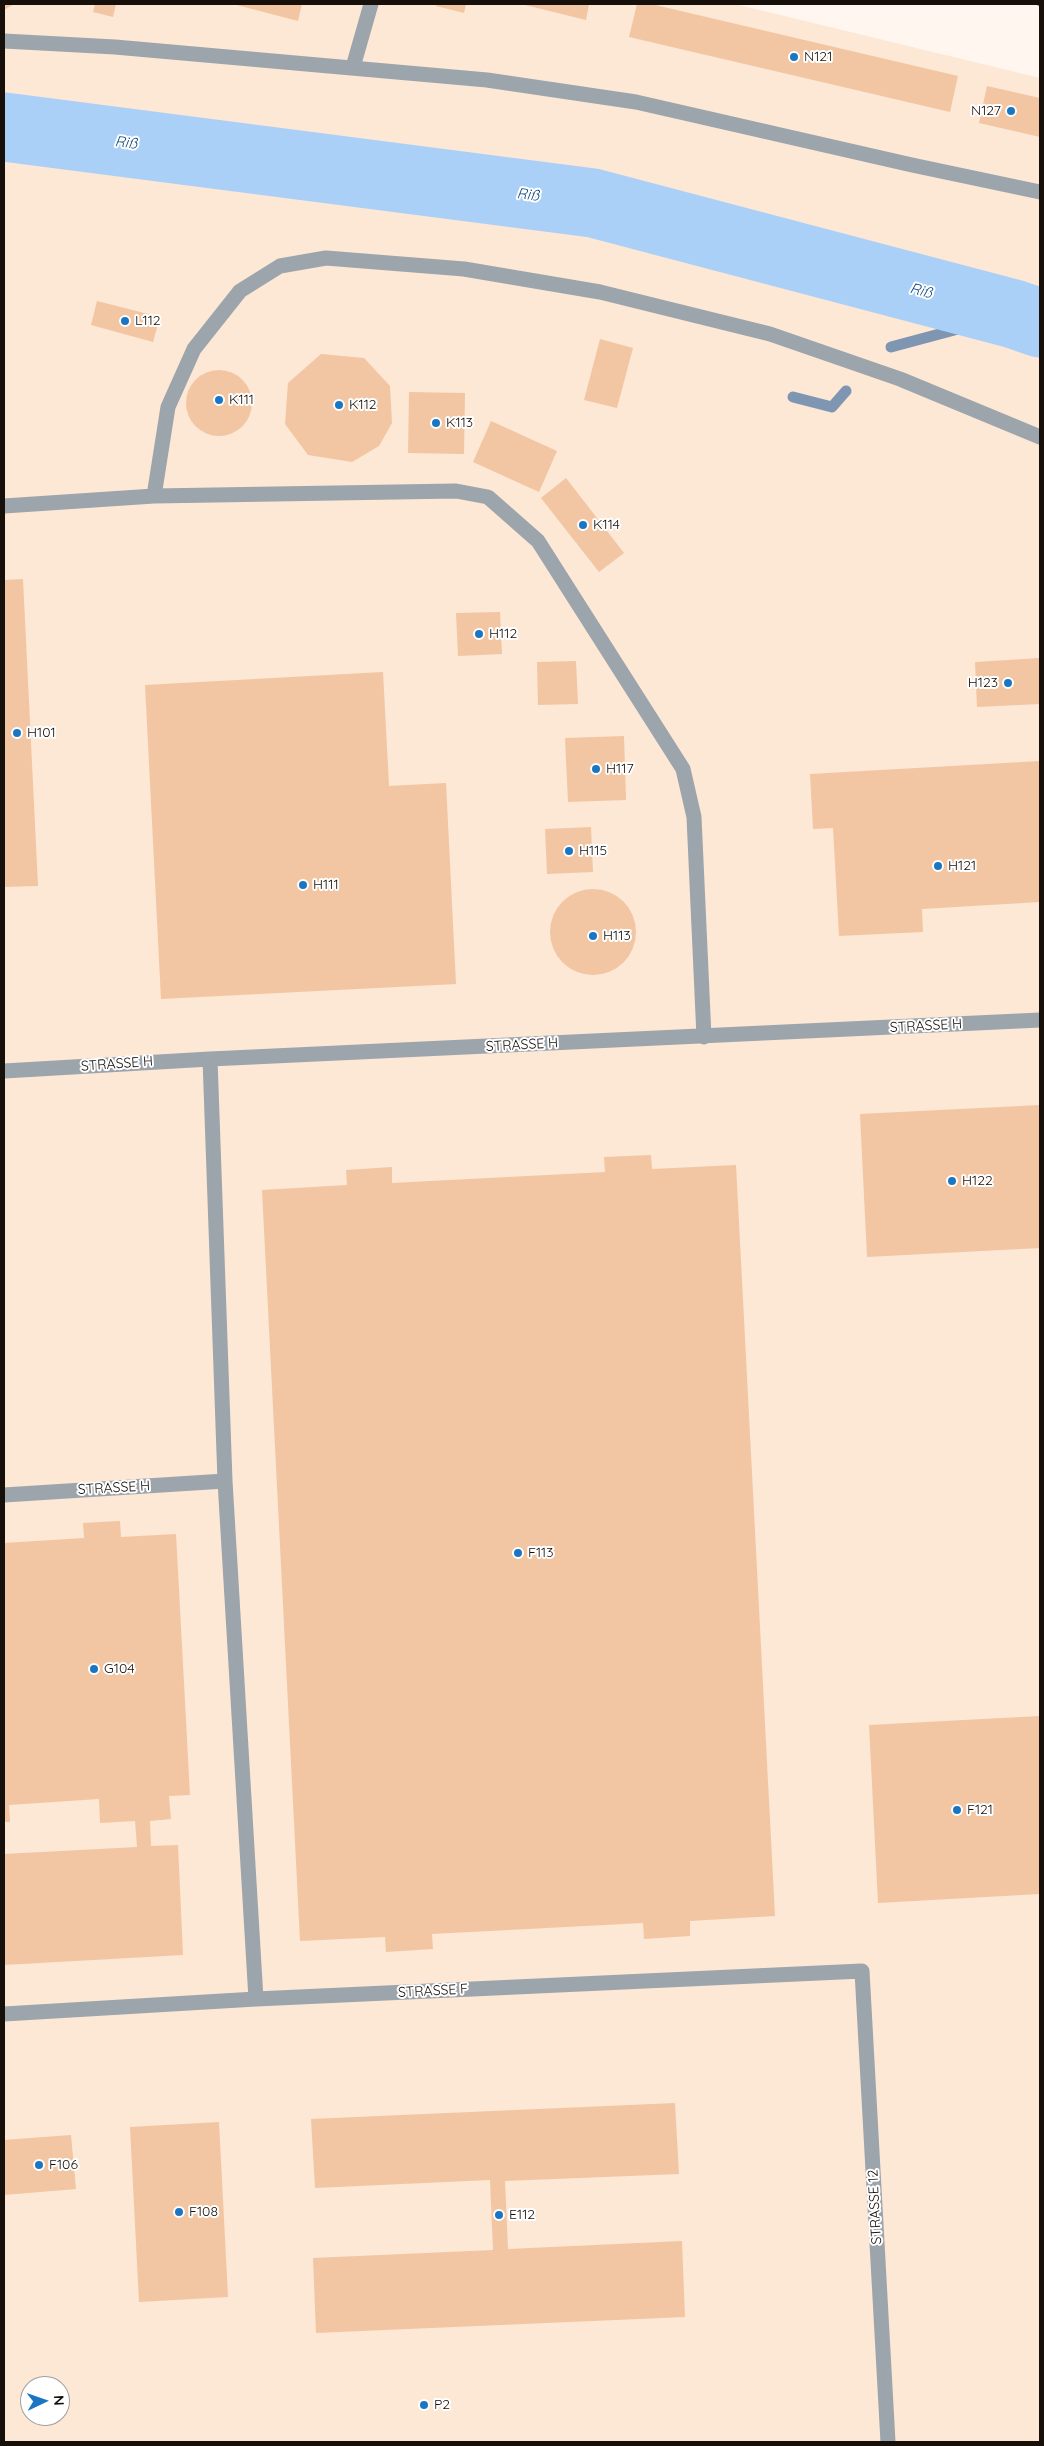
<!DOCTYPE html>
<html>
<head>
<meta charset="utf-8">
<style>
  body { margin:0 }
  #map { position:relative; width:1044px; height:2446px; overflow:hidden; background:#fff6ef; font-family:Quicksand,sans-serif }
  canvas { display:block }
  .frame { position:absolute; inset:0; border:5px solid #17100a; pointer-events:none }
  .north { position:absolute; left:20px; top:2376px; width:50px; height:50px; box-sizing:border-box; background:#fff; border:1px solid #a29f9d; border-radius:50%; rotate:87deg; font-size:14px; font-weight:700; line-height:20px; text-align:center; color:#17100a }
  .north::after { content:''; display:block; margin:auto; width:18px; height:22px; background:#1a76c2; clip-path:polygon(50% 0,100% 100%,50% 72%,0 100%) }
</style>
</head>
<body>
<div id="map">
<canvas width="1044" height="2446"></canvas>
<div class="frame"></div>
<div class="north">N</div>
</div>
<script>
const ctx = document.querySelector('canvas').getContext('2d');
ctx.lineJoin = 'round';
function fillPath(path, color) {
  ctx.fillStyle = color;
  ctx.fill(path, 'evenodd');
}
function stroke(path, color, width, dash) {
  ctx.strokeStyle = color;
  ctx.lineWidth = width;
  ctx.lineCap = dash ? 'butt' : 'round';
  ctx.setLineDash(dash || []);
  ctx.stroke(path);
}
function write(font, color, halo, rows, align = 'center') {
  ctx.font = font + ' Quicksand,sans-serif';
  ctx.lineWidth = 4;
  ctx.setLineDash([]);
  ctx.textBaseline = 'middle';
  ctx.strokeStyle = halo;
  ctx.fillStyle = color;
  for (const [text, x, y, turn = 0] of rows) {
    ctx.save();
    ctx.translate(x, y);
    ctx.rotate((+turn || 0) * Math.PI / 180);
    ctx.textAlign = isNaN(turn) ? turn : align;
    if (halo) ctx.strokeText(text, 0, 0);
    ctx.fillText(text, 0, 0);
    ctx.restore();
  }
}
fillPath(new Path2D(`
  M 4,4 L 735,4 L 1040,78 L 1040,2442 L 4,2442 ZM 30,2386 L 60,2386 L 60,2416 L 30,2416 Z`), '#fde7d5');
stroke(new Path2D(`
  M 891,347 L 1014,314
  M 793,397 L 832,407 L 846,391`), '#7e96b1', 11);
stroke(new Path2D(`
  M 4,127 L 593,203 L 1014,314 L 1040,323`), '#aad0f8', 69);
fillPath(new Path2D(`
  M 4,4 L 14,4 L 4,10 Z
  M 95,4 L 116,4 L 113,17 L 93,12 Z
  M 233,4 L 302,4 L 298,21 Z
  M 437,4 L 466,4 L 464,13 L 436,6 Z
  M 521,4 L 589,4 L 586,20 Z
  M 637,4 L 651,4 L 958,76 L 950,112 L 629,37 Z
  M 987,86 L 1040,98 L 1040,137 L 979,123 Z
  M 97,301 L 160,317 L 153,342 L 91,325 Z
  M 600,339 L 633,348 L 617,408 L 584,400 Z
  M 321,354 L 364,358 L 390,386 L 392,423 L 379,446 L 352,462 L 308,455 L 285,424 L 288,383 Z
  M186 403a33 33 0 1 1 66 0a33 33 0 1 1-66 0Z
  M 409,392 L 465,393 L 464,454 L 408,453 Z
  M 491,421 L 557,451 L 539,492 L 473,462 Z
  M 566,478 L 624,553 L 599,572 L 541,498 Z
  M 23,579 L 38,886 L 4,887 L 4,580 Z
  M 500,612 L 502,654 L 458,656 L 456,613 Z
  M 1040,658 L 1040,704 L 977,707 L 975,662 Z
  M 576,661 L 578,704 L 538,705 L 537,662 Z
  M 383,672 L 389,786 L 446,783 L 456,984 L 161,999 L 145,685 Z
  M 624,736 L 626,800 L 568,802 L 565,738 Z
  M 1040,761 L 1040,902 L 922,909 L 923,932 L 839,936 L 833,828 L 813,829 L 810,774 Z
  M 591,827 L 593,872 L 547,874 L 545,829 Z
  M550 932a43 43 0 1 1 86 0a43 43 0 1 1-86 0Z
  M 1040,1105 L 1040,1248 L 867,1257 L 860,1114 Z
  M 651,1155 L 652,1169 L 736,1165 L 775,1916 L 690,1921 L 690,1936 L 644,1939 L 643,1923 L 432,1934 L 433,1949 L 386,1952 L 385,1937 L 300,1941 L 262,1190 L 347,1185 L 346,1170 L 392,1167 L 392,1183 L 605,1172 L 604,1157 Z
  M 120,1521 L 121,1537 L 176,1534 L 190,1795 L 169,1796 L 171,1819 L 150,1821 L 151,1846 L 178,1845 L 183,1955 L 4,1965 L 4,1854 L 137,1847 L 135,1821 L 100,1823 L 99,1799 L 9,1805 L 10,1822 L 4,1822 L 4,1543 L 84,1538 L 83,1523 Z
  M 1040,1716 L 1040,1894 L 878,1903 L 869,1725 Z
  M 675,2103 L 679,2174 L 505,2181 L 508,2249 L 682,2241 L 685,2317 L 316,2333 L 313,2258 L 493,2250 L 490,2180 L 315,2188 L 311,2119 Z
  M 219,2122 L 228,2297 L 139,2302 L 130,2127 Z
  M 71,2135 L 76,2189 L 4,2195 L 4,2140 Z`), '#f2c6a2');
stroke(new Path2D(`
  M 4,41 L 115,47 L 487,80 L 636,102 L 912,165 L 1040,192
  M 353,67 L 371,4
  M 154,496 L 168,407 L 194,349 L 240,291 L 280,266 L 326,258 L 464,269 L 600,292 L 770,334 L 900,379 L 1040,437
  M 4,506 L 154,496 L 456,491 L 488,497 L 538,541 L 683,769 L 694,817 L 704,1037
  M 210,1059 L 225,1481 L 256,1999
  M 4,1071 L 210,1059 L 1040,1020
  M 4,1495 L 225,1481
  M 4,2014 L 256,1999 L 862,1971 L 888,2442`), '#9ca4ac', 15);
stroke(new Path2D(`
  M 1039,4 L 1040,4`), '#78706a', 4);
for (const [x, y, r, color] of [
  [794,57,5,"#1a76c2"],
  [1011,111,5,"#1a76c2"],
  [125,321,5,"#1a76c2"],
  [219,400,5,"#1a76c2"],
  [339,405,5,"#1a76c2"],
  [436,423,5,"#1a76c2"],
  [583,525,5,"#1a76c2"],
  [479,634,5,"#1a76c2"],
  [1008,683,5,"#1a76c2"],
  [17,733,5,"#1a76c2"],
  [596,769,5,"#1a76c2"],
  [569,851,5,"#1a76c2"],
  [938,866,5,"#1a76c2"],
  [303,885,5,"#1a76c2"],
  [593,936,5,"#1a76c2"],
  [952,1181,5,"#1a76c2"],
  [518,1553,5,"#1a76c2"],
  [94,1669,5,"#1a76c2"],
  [957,1810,5,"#1a76c2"],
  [39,2165,5,"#1a76c2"],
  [179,2212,5,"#1a76c2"],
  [499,2215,5,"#1a76c2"],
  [424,2405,5,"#1a76c2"]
]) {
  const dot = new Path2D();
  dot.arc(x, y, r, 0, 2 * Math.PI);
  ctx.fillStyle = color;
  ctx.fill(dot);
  stroke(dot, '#fff', 2);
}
write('14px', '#17100a', '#fff', [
  ["N121",804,57],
  ["N127",1001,111,"right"],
  ["L112",135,321],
  ["K111",229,400],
  ["K112",349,405],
  ["K113",446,423],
  ["K114",593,525],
  ["H112",489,634],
  ["H123",998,683,"right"],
  ["H101",27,733],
  ["H117",606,769],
  ["H115",579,851],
  ["H121",948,866],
  ["H111",313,885],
  ["H113",603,936],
  ["H122",962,1181],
  ["F113",528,1553],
  ["G104",104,1669],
  ["F121",967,1810],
  ["F106",49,2165],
  ["F108",189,2212],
  ["E112",509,2215],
  ["P2",434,2405]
], 'left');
write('14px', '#17100a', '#fff', [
  ["STRASSE H",926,1026,-3],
  ["STRASSE H",522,1045,-3],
  ["STRASSE H",117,1064,-4],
  ["STRASSE H",114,1488,-3],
  ["STRASSE F",433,1991,-3],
  ["STRASSE 12",875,2207,-93]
]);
write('italic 15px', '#144b7c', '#fff', [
  ["Riß",126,143,7],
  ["Riß",528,195,7],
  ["Riß",921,291,15]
]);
</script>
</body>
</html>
